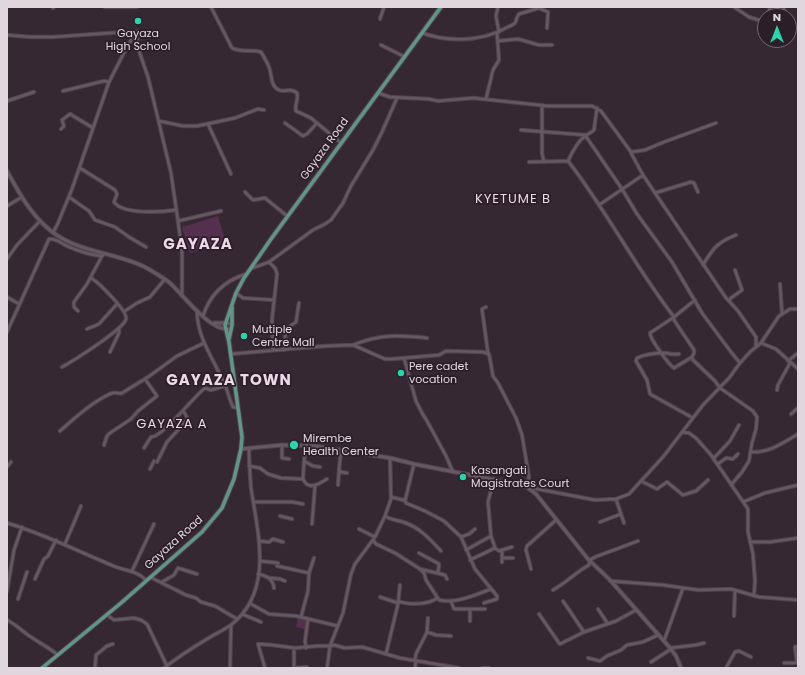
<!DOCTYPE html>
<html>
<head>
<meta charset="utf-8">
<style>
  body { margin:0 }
  #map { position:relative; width:805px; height:675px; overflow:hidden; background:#362833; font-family:Poppins,sans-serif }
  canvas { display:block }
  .frame { position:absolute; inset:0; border:8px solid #e0d7de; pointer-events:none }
  .north { position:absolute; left:757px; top:8px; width:40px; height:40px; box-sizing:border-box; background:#2c1e29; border:1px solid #746871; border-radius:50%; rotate:0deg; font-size:11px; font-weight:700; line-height:16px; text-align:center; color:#e0d7de }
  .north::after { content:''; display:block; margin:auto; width:14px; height:18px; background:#2dd4ab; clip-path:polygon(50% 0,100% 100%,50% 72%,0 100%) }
</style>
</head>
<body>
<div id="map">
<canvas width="805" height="675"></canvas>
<div class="frame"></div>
<div class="north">N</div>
</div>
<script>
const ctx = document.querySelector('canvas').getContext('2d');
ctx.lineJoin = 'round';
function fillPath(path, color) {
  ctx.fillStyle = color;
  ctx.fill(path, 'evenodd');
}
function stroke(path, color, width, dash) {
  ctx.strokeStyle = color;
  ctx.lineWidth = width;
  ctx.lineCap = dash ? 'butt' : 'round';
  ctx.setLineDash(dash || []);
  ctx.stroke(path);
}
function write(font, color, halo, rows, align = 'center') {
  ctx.font = font + ' Poppins,sans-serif';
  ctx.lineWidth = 3.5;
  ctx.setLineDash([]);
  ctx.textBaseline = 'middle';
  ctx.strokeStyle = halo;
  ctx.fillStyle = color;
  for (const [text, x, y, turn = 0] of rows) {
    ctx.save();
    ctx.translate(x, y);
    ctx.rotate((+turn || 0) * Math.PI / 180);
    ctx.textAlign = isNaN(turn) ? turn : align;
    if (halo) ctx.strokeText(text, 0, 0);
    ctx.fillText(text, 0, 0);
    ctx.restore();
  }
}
fillPath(new Path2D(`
  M 218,216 L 226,243 L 190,253 L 182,227 Z
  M 298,618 L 307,620 L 305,629 L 296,627 Z`), '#552f4e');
const minor = new Path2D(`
  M 105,7 L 137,7
  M 211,7 L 232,48 C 241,53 252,49 261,52 C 264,57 267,62 269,67 C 272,74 270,86 279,90 C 285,93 290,87 297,93 C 299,100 294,105 296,111 L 311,118 L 341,143
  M 498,7 L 496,16 L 499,32
  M 734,7 L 749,17 L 765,22
  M 784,7 L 784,16
  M 53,8 L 54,7
  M 768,16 L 770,7
  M 380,19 L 384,7
  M 138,31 L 137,45 L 148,77 L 171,173 L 178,221 L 182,252 L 182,296
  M 422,33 C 448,42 479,42 504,29 C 507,27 512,26 515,23 C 517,20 516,17 519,14 L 539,8 L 548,12 L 547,28
  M 7,35 L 31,37 L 53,37 L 138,31
  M 498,41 L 518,39 L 539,45 L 552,45
  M 381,45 L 405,57
  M 63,91 L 104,81 L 109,82
  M 378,93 L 390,97 L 429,99 L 438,101 L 473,98 L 548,106 L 592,106 L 601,111 L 631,152 L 645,150 L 664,142 L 716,123
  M 486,99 L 493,70 L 499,60 L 497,33
  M 7,101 L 34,92
  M 542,105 L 542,153 L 544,162
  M 159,121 L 183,126 L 197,126 L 235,118 L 258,109 L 264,110
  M 285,123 L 303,136 L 307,134 L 317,123
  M 208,124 L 231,174
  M 61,129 L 64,126 L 62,120 L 70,114 L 93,128
  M 521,130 L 585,135 L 622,189 L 637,214 L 672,262 L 702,313 L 731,352 L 740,363
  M 631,153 L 643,175 L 655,193 L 691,182 L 694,183 L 698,192
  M 568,161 C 572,153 576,143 584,137 C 587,134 591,133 594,130 L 597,108
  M 529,162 L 568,161 C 607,211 635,267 674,317 L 650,333 C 650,339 669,365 674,368 L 692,357
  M 80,168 L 115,190 L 117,194 L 114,202 C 123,215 162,212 176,210
  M 245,192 L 253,200 L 265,198 L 287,216
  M 655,193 L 726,298 L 729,301
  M 69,197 L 89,211 L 95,220 L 115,227 L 129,237 L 146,247
  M 599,205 L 643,175
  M 7,206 L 22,197
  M 178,221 L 221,211
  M 53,233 L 58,223 L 72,189 L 109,82 L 128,45 L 136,33
  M 7,259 L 17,245 L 40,221
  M 269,262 L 275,268 L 277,274 L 272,320 L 273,350
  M 703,265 C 713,248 718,242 736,235
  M 250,269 L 269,262 L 313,230 L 325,224 L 331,220 L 343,203 L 351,186 L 373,150 L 382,132 L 397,98
  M 735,270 L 742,290 L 731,298 L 729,301 L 738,311 L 756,337 L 756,346
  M 780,284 L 782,313
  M 236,293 L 243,298 L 274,300
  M 7,297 L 19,304
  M 695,300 L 674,317 L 674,320 L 694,350 L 694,353 L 692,357 L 693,360 L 715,381 L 720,388 L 753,411 L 757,417 L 756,429 L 752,443 L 749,461 L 742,472 L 731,485
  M 486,307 L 482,309 L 488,353
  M 78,311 L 74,307 L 74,302 L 87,284 L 102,256
  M 125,311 L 137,303 L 150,297 L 165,279
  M 197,313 C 198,339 214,360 224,383 C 228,391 229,399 233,407 L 238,408
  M 203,316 C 210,294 224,281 246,274
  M 87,329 L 99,324 L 117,304
  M 7,332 L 49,239 C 56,238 61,243 67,246 C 78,251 91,255 102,256 L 104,254
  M 761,343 L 776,349 L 798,369
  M 353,345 C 380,334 398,335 427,338
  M 284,350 L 286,329 L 296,322 L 299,303
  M 110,352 L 119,333 L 119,328
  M 231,354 L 325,346 L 353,345 L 385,359 L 392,359 L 439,355 L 446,351 L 483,352 L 489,354 L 493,376 L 498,383 L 516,418 L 522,435 L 529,477 L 526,487
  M 679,354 C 674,355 670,354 666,353 C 657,353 645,354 637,358 L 636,361 L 647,380 L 650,394 L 693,418
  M 404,358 L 416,401 L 422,413 L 427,421 L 446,456 L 453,472
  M 788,361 L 798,353
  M 62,367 C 73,361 124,329 126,319 C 128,311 98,282 91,278
  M 777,390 L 778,385 L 790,363
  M 791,414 L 798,408
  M 60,431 C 75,418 87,406 104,397 C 107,396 110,393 113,393 C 116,392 118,394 122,393 L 148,377 L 177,356 L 204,343
  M 682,432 L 689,433 L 696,438 L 711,455 L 748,509 L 748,532 L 753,554 L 755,581 L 754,596
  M 104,445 L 107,436 L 110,433 L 131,419 L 138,411 L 157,396 L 145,379
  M 282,445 L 282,458 L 289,459
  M 144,448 L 151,437 C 162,438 194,396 205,388 L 211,390 L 225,386
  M 341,450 L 339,470 L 341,472 L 347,473
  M 751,452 C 769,453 783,443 798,434
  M 714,458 L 730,441 L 739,425
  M 304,461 L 313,466 L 320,467
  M 157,462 L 167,442 L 188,419 L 184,412
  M 414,464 L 405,501 L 406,503 L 425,511 L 444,521 L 461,537 L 475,569 L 497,596 L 497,599 L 484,603
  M 718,464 L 726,458 L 733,459 L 738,454
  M 249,466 L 260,468 L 268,474 L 281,478 L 303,479 C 308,491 319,484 327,479
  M 7,467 L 11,462
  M 150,469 L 154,461
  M 303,479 L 304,461 L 306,446
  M 641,481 L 657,489 L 667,482 L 683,495 L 696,491 L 708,480
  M 338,485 L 339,471
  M 527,487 L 595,500 L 616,499 L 629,494 L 663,457 L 703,405 L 729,378 L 740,363 L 751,351 L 761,343 L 779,316 L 790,309 L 798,309
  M 391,497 L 403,500 L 405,499
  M 616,499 L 624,523
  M 254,502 L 292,502 L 303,504
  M 743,502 L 765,493 L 798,485
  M 280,516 L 292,519
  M 385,516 C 391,520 397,520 403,522 C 419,527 430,539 441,551
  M 600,522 L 621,514
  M 7,523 C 45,534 79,552 116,567 C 127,571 137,571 146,580
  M 312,524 L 315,486
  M 359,529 L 375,537
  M 461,537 L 469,534 L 475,529
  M 373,540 L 376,544 L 395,553 L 420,569 L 424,573 L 426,580 L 439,600 C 456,604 475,595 491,589
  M 259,541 L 269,542 L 273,539 L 283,542
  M 750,542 L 770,542 L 798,538
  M 65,544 L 81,506
  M 495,548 L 499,551 L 512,547
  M 466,550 L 491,536 L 488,502 L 494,479
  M 502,550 L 502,562
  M 419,553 L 439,564 L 438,573
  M 502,558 L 513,558
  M 470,560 L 495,548 L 491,536
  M 260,561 L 278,563
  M 277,566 L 309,573 L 314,558
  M 420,569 L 445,575 L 447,579
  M 531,569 L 526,550 L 527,546 L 556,520
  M 132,571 L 154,524
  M 258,574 C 267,576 273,579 274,588
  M 150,577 L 186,595 L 196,598 L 201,602 L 215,606 L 237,619
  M 270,578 L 280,579 L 285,581
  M 35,579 L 44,559 L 48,556 L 56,540
  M 610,581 L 663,585 L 698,590 L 731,589 L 759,597 L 798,600
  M 162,582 L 174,575 L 178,568 L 197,574
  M 553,590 C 566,583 576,572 589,565 L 590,560 L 595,557 L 638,541
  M 7,591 L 14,550 L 22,527
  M 380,597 L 398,603
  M 18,599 L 27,572
  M 398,601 C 408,605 429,605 437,598
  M 451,601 L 454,609 L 485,609
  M 563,601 L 584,632
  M 251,604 L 269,614 L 296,616 L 338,626
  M 470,609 L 470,621
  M 598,609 L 608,624
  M 242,614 L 261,622
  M 539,614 L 559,643 L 560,644 L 584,632 L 616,621 L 636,610
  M 107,615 L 114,620 L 134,618 L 141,620 L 147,624 L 167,666
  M 734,616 L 735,590
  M 301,617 L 308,591 L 309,573
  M 7,620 C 15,624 21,630 28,635 C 38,642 48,647 58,655
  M 427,632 L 436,635 L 451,636
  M 664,641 L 683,588
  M 306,648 L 305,641 L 308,619
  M 670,648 L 696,645 L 704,643
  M 386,654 L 398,604 L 400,585
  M 588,658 L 600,661 L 607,656 L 621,650 L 627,645 L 643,642 L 658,635
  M 415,659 L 416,654 L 427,632 L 428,618
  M 651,662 L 671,649
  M 784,663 L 797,663 L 795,647 L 798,646
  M 95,668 L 96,655 L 107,646 L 113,644
  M 164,668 C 178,657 192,648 207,639 C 215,634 224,630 231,625 C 274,591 258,534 251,488 C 250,475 249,461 249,448
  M 230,668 L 231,626
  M 265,668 L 258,644 L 272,645 L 295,648 L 317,646 L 330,646 L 334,645 L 345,648 L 362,647 L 400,658 L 459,668
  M 294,668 L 294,651
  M 294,668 L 307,667
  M 327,668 L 330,646 L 343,613 L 351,574 L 355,564 L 375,537 L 385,516 L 391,499 L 390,458
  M 415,668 L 416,661
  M 482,668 L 489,668
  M 726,668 L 735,652 L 739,651 L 751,657`);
const tertiary = new Path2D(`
  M 7,171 C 19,193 31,215 51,231 C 81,255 124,252 155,273 C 160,276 165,279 170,283 C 183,295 210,331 228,329
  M 214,323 L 227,323 L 231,324
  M 241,449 L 282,445 L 315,446 L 390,458 L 414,464 L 511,483 L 527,487 L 536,494 L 588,559 L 610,580 L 671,649 L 676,656 L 681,668`);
const primary = new Path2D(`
  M 229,339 L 232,325 L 232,307
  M 42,668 L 121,603 L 202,532 L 222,508 L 234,479 L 241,449 L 242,437 L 229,342 L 225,325 L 236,293 L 244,278 L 271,239 L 441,7`);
stroke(minor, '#50444e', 4.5);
stroke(tertiary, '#50444e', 5);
stroke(primary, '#50444e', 5.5);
stroke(minor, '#665763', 2.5);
stroke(tertiary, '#665763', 3);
stroke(primary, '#619588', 3.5);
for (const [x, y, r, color] of [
  [138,21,4,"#2dd4ab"],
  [244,336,4,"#2dd4ab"],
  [401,373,4,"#2dd4ab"],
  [294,445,5,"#2dd4ab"],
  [463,477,4,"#2dd4ab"]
]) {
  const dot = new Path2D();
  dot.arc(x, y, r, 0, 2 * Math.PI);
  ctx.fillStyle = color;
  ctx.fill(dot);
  stroke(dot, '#2c1e29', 1.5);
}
write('11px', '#e0d7de', '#2c1e29', [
  ["Gayaza",138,34,"center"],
  ["High School",138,47,"center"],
  ["Mutiple",252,330],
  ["Centre Mall",252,343],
  ["Pere cadet",409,367],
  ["vocation",409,380],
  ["Mirembe",303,439],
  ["Health Center",303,452],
  ["Kasangati",471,471],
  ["Magistrates Court",471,484]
], 'left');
write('11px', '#e0d7de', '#2c1e29', [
  ["Gayaza Road",325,149,-54],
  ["Gayaza Road",174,543,-42]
]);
ctx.letterSpacing = '1px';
write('13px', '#ecd9e7', '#2c1e29', [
  ["KYETUME B",513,200],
  ["GAYAZA A",172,425]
]);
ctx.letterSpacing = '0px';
ctx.letterSpacing = '1px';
write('bold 15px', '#ecd9e7', '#2c1e29', [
  ["GAYAZA",198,245],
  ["GAYAZA TOWN",229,381]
]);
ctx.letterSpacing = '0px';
</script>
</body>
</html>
